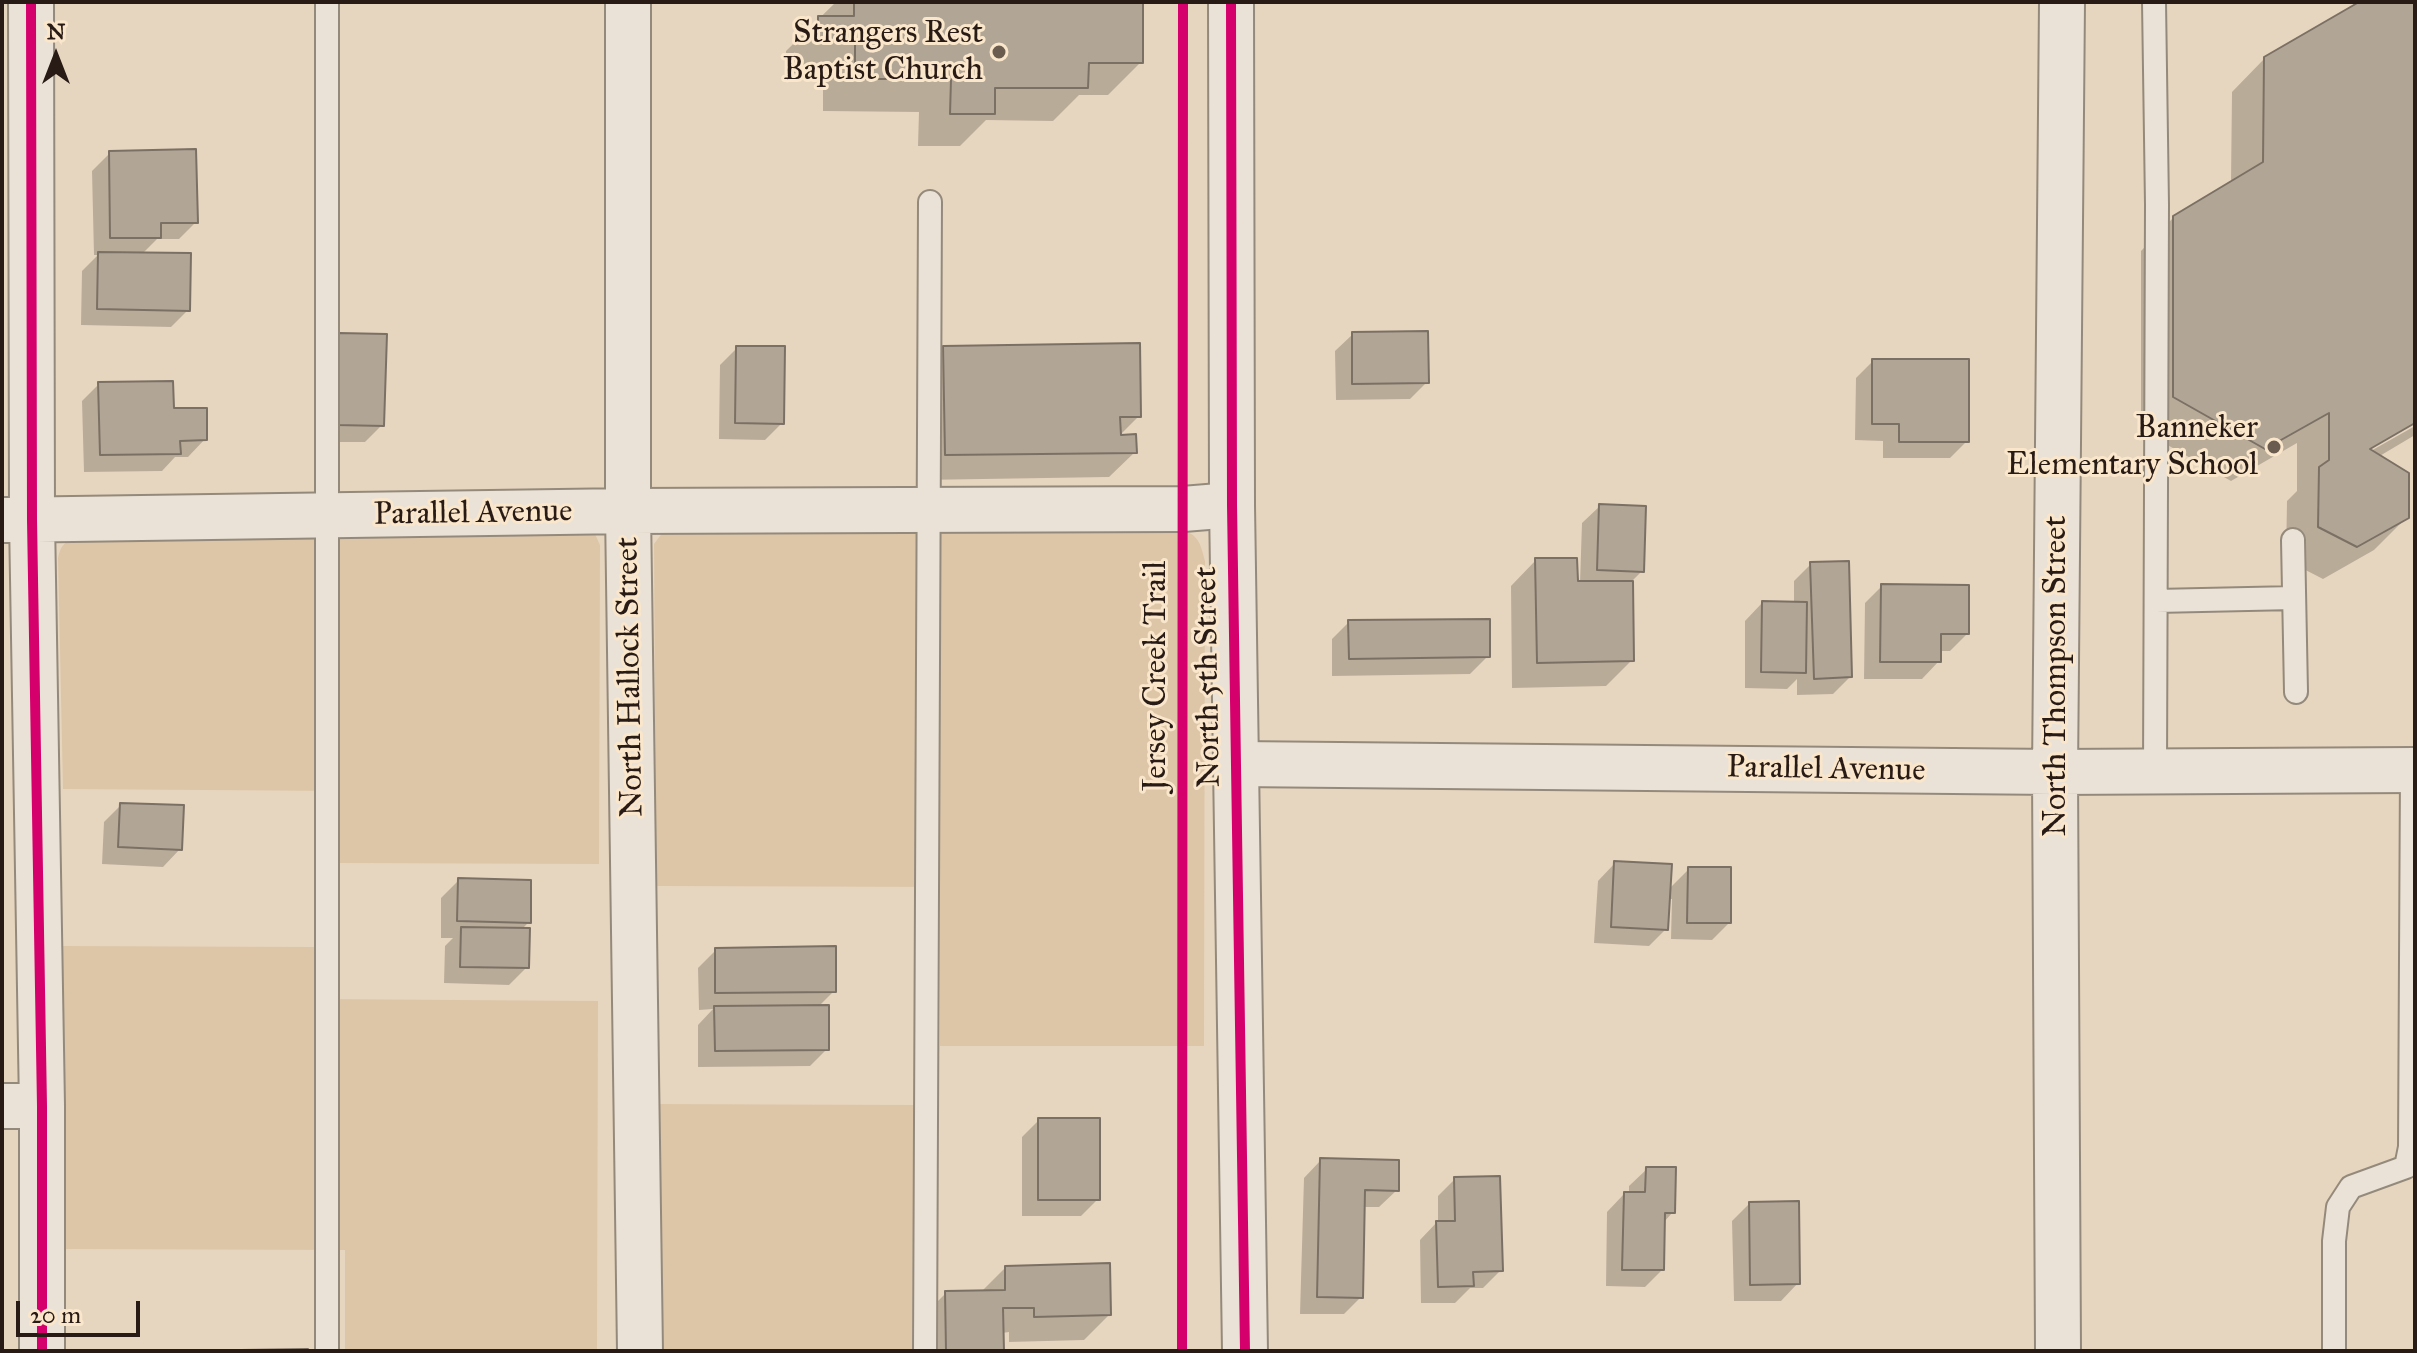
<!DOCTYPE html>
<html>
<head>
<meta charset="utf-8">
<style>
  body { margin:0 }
  #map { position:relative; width:2417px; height:1353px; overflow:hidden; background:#e7d6bf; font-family:"IM FELL Great Primer",serif }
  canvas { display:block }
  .frame { position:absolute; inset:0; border:4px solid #281a14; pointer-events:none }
  .north { position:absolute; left:16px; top:16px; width:80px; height:80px; -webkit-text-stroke:6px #fae6cb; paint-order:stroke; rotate:0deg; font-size:22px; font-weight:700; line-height:32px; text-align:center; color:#281a14 }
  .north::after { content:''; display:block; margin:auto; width:28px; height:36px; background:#281a14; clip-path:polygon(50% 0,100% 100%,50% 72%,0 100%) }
  .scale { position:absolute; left:16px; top:1301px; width:124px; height:36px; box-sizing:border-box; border:4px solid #281a14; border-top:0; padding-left:10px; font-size:24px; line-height:28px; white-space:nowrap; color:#281a14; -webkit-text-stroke:6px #fae6cb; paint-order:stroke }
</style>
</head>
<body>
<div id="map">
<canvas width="2417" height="1353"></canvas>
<div class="frame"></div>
<div class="north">N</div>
<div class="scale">20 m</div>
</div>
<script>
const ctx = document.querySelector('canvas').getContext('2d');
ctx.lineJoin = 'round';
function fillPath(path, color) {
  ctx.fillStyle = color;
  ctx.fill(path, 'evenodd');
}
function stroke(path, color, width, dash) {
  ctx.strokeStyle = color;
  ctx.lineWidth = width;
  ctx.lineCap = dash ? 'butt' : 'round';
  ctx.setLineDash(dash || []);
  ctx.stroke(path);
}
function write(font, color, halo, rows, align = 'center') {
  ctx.font = font + ' "IM FELL Great Primer",serif';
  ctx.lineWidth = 6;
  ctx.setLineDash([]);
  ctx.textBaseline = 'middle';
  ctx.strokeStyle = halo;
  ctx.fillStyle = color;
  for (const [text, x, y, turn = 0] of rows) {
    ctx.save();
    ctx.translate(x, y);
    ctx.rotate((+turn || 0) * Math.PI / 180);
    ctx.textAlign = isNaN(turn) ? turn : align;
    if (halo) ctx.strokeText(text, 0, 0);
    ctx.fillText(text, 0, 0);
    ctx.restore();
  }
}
fillPath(new Path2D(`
  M 1177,528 C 1198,534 1200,541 1205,561 L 1204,1046 L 940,1046 L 940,887 L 656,886 L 654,544 L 663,532 Z
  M 588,530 L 595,534 L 600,545 L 599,864 L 339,863 L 339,791 L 63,789 L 58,558 C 61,545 64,542 77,538 Z
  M 63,946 L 317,947 L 318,999 L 598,1001 L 597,1351 L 345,1351 L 345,1250 L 62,1249 Z
  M 655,1104 L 914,1105 L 912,1351 L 657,1351 Z`), '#ddc6a8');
fillPath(new Path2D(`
  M 836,2 L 1141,2 L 1141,62 L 1108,95 L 1079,95 L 1053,121 L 986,120 L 960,146 L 918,146 L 919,112 L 823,111 L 823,74 L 786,73 L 786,51 Z
  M 2363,2 L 2415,2 L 2415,421 L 2360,452 L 2362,456 L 2415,426 L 2415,435 L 2378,457 L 2407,517 L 2374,550 L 2323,579 L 2286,560 L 2287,501 L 2297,491 L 2297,443 L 2231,481 L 2141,430 L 2141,251 L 2174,217 L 2231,183 L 2232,92 L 2265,58 Z
  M 110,153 L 196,222 L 179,239 L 157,239 L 142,254 L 188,310 L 171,327 L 81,325 L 82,271 L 98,255 L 94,255 L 92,171 Z
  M 1353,334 L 1427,382 L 1410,399 L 1336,400 L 1335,351 Z
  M 340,335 L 382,425 L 365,442 L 320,442 L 323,352 Z
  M 737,348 L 782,423 L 765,440 L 719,439 L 720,365 Z
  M 944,348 L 1139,416 L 1118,437 L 1135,452 L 1109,477 L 920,480 L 918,374 Z
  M 1873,361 L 1967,441 L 1950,458 L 1883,458 L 1883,441 L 1855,440 L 1856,378 Z
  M 99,384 L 172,411 L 205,439 L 188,457 L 175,457 L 162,471 L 84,472 L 82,401 Z
  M 1600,506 L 1642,571 L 1631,582 L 1632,660 L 1606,686 L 1512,688 L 1511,586 L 1536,560 L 1576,583 L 1580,583 L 1582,523 Z
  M 1811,564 L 1850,677 L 1833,694 L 1797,695 L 1797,679 L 1787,689 L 1745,688 L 1745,621 L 1762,603 L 1794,604 L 1794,581 Z
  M 1882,586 L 1967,634 L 1950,651 L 1939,651 L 1939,661 L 1922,679 L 1864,679 L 1865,603 Z
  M 1349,622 L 1488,656 L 1470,674 L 1332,676 L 1332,639 Z
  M 121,805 L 180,849 L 163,867 L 102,864 L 104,822 Z
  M 1615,863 L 1668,890 L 1689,869 L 1729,923 L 1712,940 L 1671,939 L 1672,899 L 1668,899 L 1666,929 L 1649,946 L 1594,943 L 1598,881 Z
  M 458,881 L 529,922 L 521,930 L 527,967 L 509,985 L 444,983 L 445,946 L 453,938 L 441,938 L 441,898 Z
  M 716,950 L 834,991 L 818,1007 L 827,1049 L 810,1066 L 698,1067 L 698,1025 L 713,1009 L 699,1010 L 698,968 Z
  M 1039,1120 L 1098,1199 L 1081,1216 L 1022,1216 L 1022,1137 Z
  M 1321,1160 L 1397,1190 L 1379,1207 L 1363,1207 L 1361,1297 L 1344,1314 L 1300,1314 L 1304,1178 Z
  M 1647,1169 L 1673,1212 L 1663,1223 L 1662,1270 L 1645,1287 L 1606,1286 L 1607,1212 L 1624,1194 L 1629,1194 L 1629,1186 Z
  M 1455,1179 L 1501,1270 L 1483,1288 L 1470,1288 L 1455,1303 L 1421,1303 L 1420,1240 L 1438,1221 L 1438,1196 Z
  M 1749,1204 L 1798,1283 L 1781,1301 L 1734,1301 L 1732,1221 Z
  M 1005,1268 L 1109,1315 L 1084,1340 L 1009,1342 L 1009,1332 L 1002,1333 L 1002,1351 L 921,1351 L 920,1319 L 946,1293 L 981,1292 Z`), '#0003');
const building = new Path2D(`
  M 854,2 L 1143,2 L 1143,63 L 1089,63 L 1088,88 L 995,88 L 995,114 L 950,114 L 951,79 L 855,79 L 855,41 L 818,41 L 818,16 L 854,16 Z
  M 2359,2 L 2415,2 L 2415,423 L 2370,449 L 2409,473 L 2409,518 L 2357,547 L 2318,527 L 2319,467 L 2329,460 L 2329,413 L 2265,449 L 2173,397 L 2173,216 L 2263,162 L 2264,57 Z
  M 196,149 L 198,223 L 161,223 L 161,238 L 110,238 L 109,151 Z
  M 98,252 L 191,253 L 190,311 L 97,309 Z
  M 1428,331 L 1429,383 L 1352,384 L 1352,332 Z
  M 339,333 L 387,334 L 384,426 L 336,425 Z
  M 1140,343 L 1141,417 L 1120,417 L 1121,435 L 1136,434 L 1137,453 L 945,455 L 943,346 Z
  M 736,346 L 785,346 L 784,424 L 735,423 Z
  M 1872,359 L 1969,359 L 1969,442 L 1899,442 L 1899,424 L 1872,424 Z
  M 173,381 L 174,408 L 207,408 L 207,440 L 180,441 L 181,454 L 100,455 L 98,382 Z
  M 1599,504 L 1646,506 L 1644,572 L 1597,570 Z
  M 1535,558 L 1577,558 L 1578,581 L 1633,581 L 1634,661 L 1537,663 Z
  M 1849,561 L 1852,677 L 1814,679 L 1810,562 Z
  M 1881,584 L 1969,585 L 1969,634 L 1941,634 L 1941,662 L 1880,662 Z
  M 1762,601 L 1807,602 L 1806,673 L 1761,672 Z
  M 1490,619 L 1490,657 L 1349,659 L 1348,620 Z
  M 120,803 L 184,805 L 182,850 L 118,847 Z
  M 1614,861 L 1672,864 L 1668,930 L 1611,927 Z
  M 1688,867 L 1731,867 L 1731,923 L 1687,923 Z
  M 458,878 L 531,880 L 531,923 L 457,921 Z
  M 461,927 L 530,928 L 529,968 L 460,967 Z
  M 836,946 L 836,992 L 715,993 L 715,948 Z
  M 829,1005 L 829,1050 L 715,1051 L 714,1006 Z
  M 1038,1118 L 1100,1118 L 1100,1200 L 1038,1200 Z
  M 1320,1158 L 1399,1160 L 1399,1191 L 1365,1190 L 1363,1298 L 1317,1297 Z
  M 1646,1167 L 1676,1167 L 1675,1213 L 1665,1213 L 1664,1270 L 1622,1270 L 1624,1192 L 1645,1192 Z
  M 1500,1176 L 1503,1271 L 1473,1272 L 1474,1286 L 1438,1287 L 1436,1221 L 1455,1221 L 1454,1177 Z
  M 1799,1201 L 1800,1284 L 1750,1285 L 1749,1202 Z
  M 1110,1263 L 1111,1315 L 1034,1317 L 1034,1308 L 1003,1308 L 1004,1351 L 946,1351 L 945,1291 L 1005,1290 L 1005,1266 Z
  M 308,1349 L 308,1351 L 241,1351 L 241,1350 Z`);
fillPath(building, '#b1a596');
stroke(building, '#7b7064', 2);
const service = new Path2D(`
  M 327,2 L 327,1351
  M 2154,2 L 2157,205 L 2155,771
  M 2293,540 L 2296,692
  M 2156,601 L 2294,598
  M 925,1351 L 930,202
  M 2334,1351 L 2334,1241 L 2338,1207 L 2351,1187 L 2406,1167 L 2410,1147 L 2412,770`);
const minor = new Path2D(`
  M 31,2 L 32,520 L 42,1106 L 42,1351
  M 628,2 L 628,511 L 640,1351
  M 3,520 L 628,511 L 1183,509 L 1232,505
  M 1237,764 L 2055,772 L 2415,770
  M 2,1106 L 42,1106
  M 2058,1351 L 2055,772 L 2062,2`);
const tertiary = new Path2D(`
  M 1231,2 L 1232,505 L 1245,1351`);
stroke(service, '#948a7c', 26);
stroke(minor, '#948a7c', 48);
stroke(tertiary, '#948a7c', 48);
stroke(service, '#eae2d6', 22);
stroke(minor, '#eae2d6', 44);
stroke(tertiary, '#eae2d6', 44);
stroke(new Path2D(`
  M 31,2 L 32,520 L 42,1106 L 42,1351
  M 1231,2 L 1232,505 L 1245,1351
  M 1182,1351 L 1183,2`), '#d6006c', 10);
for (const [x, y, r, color] of [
  [999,52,8,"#6b5c50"],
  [2274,447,8,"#6b5c50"]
]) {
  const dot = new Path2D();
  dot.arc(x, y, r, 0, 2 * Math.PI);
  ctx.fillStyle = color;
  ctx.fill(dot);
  stroke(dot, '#fae6cb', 3);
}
write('32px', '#281a14', '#fae6cb', [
  ["Strangers Rest",983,34],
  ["Baptist Church",983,71],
  ["Banneker",2258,429],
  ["Elementary School",2258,466]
], 'right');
write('32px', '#281a14', '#fae6cb', [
  ["Parallel Avenue",473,514,-1],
  ["Jersey Creek Trail",1157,676,-90],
  ["North Thompson Street",2057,676,-90],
  ["North Hallock Street",631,677,-91],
  ["North 5th Street",1209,677,-91],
  ["Parallel Avenue",1826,770,1]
]);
</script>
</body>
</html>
